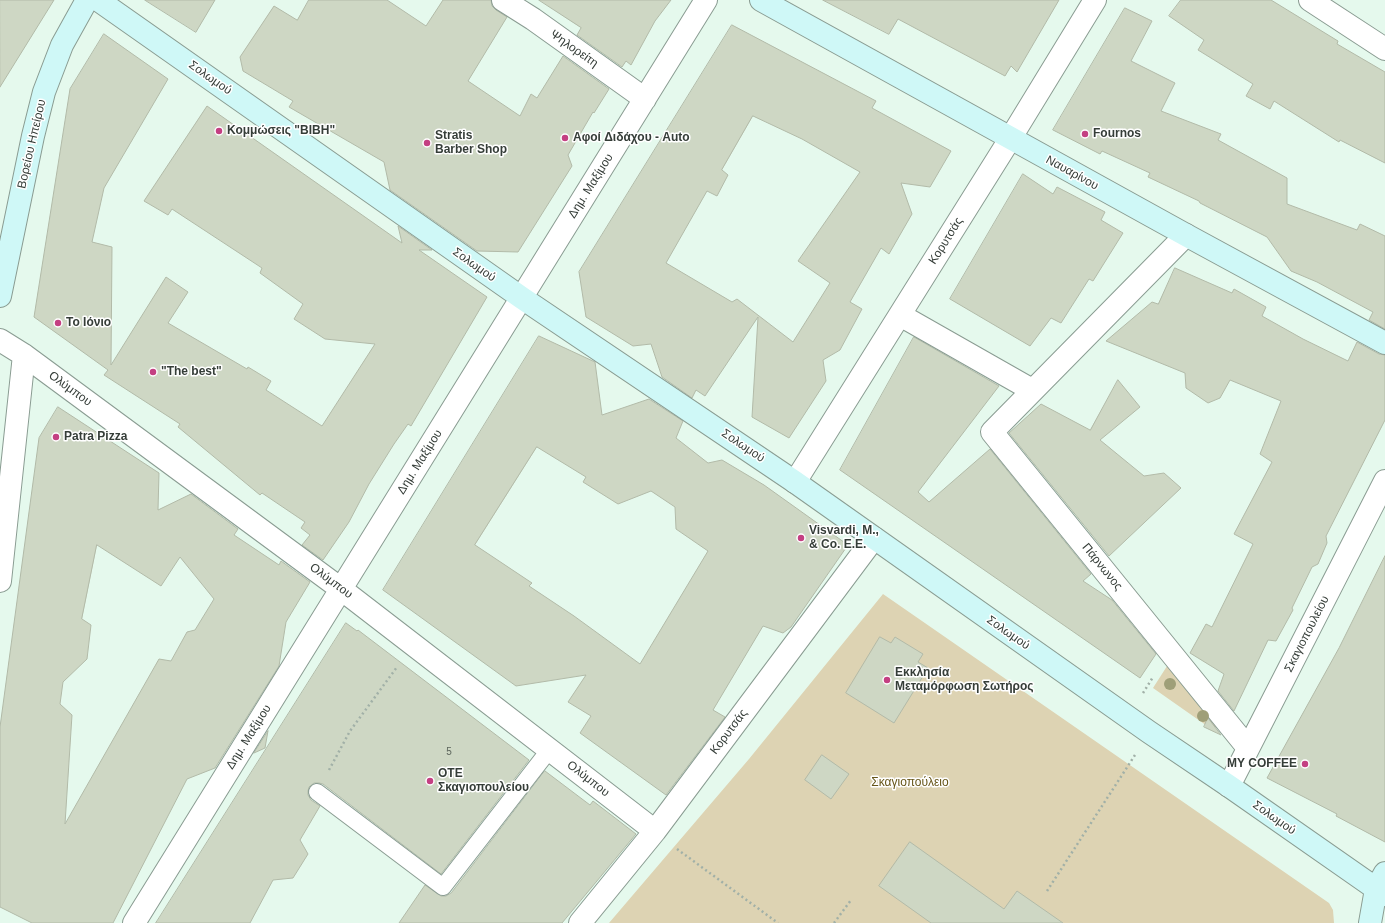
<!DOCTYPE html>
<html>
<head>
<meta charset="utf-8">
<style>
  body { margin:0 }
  canvas { display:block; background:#e5f9ed }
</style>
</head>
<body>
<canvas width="1385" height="923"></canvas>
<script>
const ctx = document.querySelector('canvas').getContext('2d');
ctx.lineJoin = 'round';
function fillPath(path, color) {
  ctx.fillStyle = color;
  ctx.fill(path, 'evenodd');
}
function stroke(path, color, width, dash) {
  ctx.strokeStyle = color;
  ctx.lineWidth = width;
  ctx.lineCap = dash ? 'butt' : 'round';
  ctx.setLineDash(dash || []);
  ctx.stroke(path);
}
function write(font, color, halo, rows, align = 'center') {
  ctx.font = font + ' Arial,sans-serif';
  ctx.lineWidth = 3;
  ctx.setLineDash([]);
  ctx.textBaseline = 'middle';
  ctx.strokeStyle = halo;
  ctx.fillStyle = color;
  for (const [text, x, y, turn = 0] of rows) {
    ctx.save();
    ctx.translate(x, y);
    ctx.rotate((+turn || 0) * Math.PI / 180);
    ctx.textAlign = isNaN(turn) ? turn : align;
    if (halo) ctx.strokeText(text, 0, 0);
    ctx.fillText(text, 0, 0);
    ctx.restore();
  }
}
fillPath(new Path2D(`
  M 883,594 L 1329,903 L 1333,910 L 1334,923 L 609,923 L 749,759 Z
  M 1169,663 L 1218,724 L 1216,727 L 1210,728 L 1153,688 Z`), '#ddd3b3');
const building = new Path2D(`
  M 0,0 L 54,0 L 0,87 Z
  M 145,0 L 215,0 L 196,32 Z
  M 309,0 L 387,0 L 426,26 L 443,0 L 491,0 L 492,6 L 496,10 L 507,17 L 468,81 L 520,116 L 531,94 L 537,98 L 563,56 L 609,89 L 594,113 L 593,112 L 568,155 L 572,166 L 518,252 L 477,251 L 390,190 L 384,162 L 289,107 L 293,101 L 243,71 L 240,57 L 274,6 L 297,20 Z
  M 539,0 L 671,0 L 655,21 L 631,65 L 626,61 L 622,67 L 577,35 L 581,28 Z
  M 823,0 L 1059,0 L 1017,72 L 1011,66 L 1005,76 L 898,19 L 889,34 Z
  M 1181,0 L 1271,0 L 1338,41 L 1337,44 L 1385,72 L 1385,163 L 1340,140 L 1339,142 L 1274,101 L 1270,109 L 1246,96 L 1253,84 L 1198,50 L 1204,40 L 1169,16 Z
  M 1125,8 L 1152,21 L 1131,61 L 1175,83 L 1161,111 L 1221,134 L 1218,140 L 1287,178 L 1287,204 L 1357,230 L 1360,224 L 1385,236 L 1385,329 L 1369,320 L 1373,312 L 1317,282 L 1291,271 L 1267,237 L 1200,203 L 1199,201 L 1148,177 L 1150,173 L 1102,151 L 1100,154 L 1053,130 Z
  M 732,25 L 876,101 L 872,108 L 951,151 L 930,187 L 901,183 L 912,214 L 889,254 L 881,248 L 850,302 L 862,309 L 840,350 L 823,360 L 826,381 L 789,438 L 752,417 L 758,317 L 705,396 L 696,390 L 692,398 L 662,377 L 651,344 L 633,346 L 586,317 L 579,272 ZM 753,116 L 802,139 L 860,172 L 798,261 L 830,283 L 793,342 L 737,299 L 732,302 L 666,263 L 707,191 L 717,196 L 728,175 L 722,170 Z
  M 104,34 L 168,79 L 104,188 L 92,242 L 112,247 L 111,365 L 166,277 L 188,292 L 168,323 L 247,369 L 248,367 L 271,381 L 266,390 L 322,426 L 375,344 L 325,339 L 294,319 L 303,304 L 260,273 L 262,268 L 172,209 L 168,215 L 144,201 L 207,106 L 402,243 L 398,226 L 432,250 L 419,250 L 487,297 L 411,426 L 408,424 L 394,444 L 369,484 L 349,522 L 323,560 L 302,545 L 310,535 L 301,528 L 305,522 L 262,493 L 260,495 L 178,427 L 180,424 L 104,375 L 108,370 L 34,317 L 70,89 Z
  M 1023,174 L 1053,194 L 1057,187 L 1105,212 L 1101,220 L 1123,233 L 1093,281 L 1089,279 L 1061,323 L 1051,318 L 1030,346 L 950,299 Z
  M 1175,268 L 1232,293 L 1234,289 L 1266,307 L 1262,316 L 1303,339 L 1348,361 L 1357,342 L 1379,354 L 1385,355 L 1385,420 L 1326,536 L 1327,543 L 1318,564 L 1312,567 L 1292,608 L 1293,610 L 1276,641 L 1268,640 L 1234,711 L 1218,691 L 1224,674 L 1190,653 L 1206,624 L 1212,627 L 1253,544 L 1234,534 L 1272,462 L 1260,454 L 1281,401 L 1230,380 L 1220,398 L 1208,403 L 1186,388 L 1185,373 L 1106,341 L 1152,302 L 1158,304 Z
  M 539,336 L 595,362 L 602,415 L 649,399 L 683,421 L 676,438 L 708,463 L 722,460 L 764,485 L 848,545 L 791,627 L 783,633 L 763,626 L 713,710 L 725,717 L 666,795 L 580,733 L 591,716 L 568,702 L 586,675 L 516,686 L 383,590 ZM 537,447 L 586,477 L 583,482 L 618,504 L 651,491 L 675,507 L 676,529 L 708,551 L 640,664 L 574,616 L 529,586 L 532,583 L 475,545 Z
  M 914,337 L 999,386 L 918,492 L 929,502 L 990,449 L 1091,574 L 1083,581 L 1112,600 L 1156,654 L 1140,678 L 840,470 Z
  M 1118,380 L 1140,407 L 1100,440 L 1144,476 L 1164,473 L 1181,488 L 1109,556 L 1009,433 L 1041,404 L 1090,430 Z
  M 58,407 L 159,473 L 158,510 L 191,494 L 238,529 L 234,535 L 279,565 L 281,561 L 310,582 L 286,622 L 279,666 L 215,768 L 187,779 L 113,923 L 32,923 L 0,907 L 0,727 L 39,438 ZM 97,545 L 161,586 L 180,557 L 214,599 L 195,630 L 187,632 L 171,661 L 159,659 L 65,824 L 72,715 L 60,704 L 63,682 L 87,659 L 91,625 L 82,619 Z
  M 1385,556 L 1385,842 L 1336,816 L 1337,814 L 1267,778 L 1339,648 Z
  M 346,623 L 357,631 L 358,630 L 529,760 L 441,874 L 323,784 L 319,783 L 314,783 L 309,787 L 308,791 L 308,795 L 311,800 L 320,806 L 300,840 L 308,854 L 293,878 L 273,880 L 250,923 L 156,923 Z
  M 880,637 L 891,643 L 895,637 L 923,654 L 918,662 L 928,668 L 894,723 L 846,693 Z
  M 1208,718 L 1221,735 L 1204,727 Z
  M 268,731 L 265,748 L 254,753 Z
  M 822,755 L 849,774 L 831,799 L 805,780 Z
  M 545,771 L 590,805 L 593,801 L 636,834 L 562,923 L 399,923 L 425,885 L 441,896 L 446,896 L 451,893 Z
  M 910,842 L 1004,909 L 1017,891 L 1063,923 L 931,923 L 879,886 Z`);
fillPath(building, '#ced7c4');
stroke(building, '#b2baa8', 1);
const lane = new Path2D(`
  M 317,792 L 443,887 L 550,749`);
const street = new Path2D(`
  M 503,0 L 533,19 L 645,99
  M 1310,0 L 1385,49
  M 1186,235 L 992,432 L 1248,748
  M 900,315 L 1032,390
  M 0,340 L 24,355 L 341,589 L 655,831
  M 795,482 L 1010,139 L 1095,0
  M 0,581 L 24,355
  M 1229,786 L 1385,481
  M 134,923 L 706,0
  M 580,923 L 655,831 L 874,538`);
const secondary = new Path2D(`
  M 98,0 L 522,298 L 795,482 L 1149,732 L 1229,786 L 1385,895
  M 761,0 L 1186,235 L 1385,343
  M 0,296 L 33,136 L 44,92 L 62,45 L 87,0
  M 1370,923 L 1376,889 L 1385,873`);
stroke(lane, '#8a9c92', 18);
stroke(street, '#8a9c92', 24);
stroke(secondary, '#8a9c92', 24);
stroke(new Path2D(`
  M 1143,693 L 1153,677
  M 329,770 L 350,731 L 397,667
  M 677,849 L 778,923
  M 1047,891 L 1135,755
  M 834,923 L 851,900`), '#a1b0a7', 2.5, [2, 3]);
stroke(lane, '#fff', 16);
stroke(street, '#fff', 22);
stroke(secondary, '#cff8f7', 22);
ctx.fillStyle = '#9f9f78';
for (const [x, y] of [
  [1170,684],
  [1203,716]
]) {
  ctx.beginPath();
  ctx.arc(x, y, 6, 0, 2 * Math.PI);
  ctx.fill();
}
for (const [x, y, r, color] of [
  [219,131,4,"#c43f82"],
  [1085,134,4,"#c43f82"],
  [565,138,4,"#c43f82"],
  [427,143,4,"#c43f82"],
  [58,323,4,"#c43f82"],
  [153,372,4,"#c43f82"],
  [56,437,4,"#c43f82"],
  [801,538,4,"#c43f82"],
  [887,680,4,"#c43f82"],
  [1305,764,4,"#c43f82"],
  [430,781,4,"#c43f82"]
]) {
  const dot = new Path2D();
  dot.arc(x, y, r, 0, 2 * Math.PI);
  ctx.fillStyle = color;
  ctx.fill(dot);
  stroke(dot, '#fff', 1.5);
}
write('10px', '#5b645b', null, [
  ["5",449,752]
]);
write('12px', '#353d38', '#fff', [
  ["Ψηλορείτη",574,49,35],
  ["Σολωμού",210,78,35],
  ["Βορείου Ηπείρου",32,144,-77],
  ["Ναυαρίνου",1072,173,29],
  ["Δημ. Μαξίμου",591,186,-58],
  ["Κορυτσάς",946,241,-58],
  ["Σολωμού",474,265,35],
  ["Ολύμπου",70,389,36],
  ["Σολωμού",743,446,34],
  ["Δημ. Μαξίμου",420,462,-58],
  ["Πάρνωνος",1102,567,51],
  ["Ολύμπου",331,581,37],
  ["Σολωμού",1008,633,35],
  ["Σκαγιοπουλείου",1307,634,-63],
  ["Κορυτσάς",729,732,-53],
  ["Δημ. Μαξίμου",249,737,-58],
  ["Ολύμπου",588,779,38],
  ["Σολωμού",1274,818,35]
]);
write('bold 12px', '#353d38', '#fff', [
  ["Κομμώσεις \"ΒΙΒΗ\"",227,131],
  ["Fournos",1093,134],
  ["Stratis",435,136],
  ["Barber Shop",435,150],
  ["Αφοί Διδάχου - Auto",573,138],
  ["Το Ιόνιο",66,323],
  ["\"The best\"",161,372],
  ["Patra Pizza",64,437],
  ["Visvardi, M.,",809,531],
  ["& Co. E.E.",809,545],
  ["Εκκλησία",895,673],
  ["Μεταμόρφωση Σωτήρος",895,687],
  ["MY COFFEE",1297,764,"right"],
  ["ΟΤΕ",438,774],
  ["Σκαγιοπουλείου",438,788]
], 'left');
write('12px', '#665518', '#fff', [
  ["Σκαγιοπούλειο",910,783]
]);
</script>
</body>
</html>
